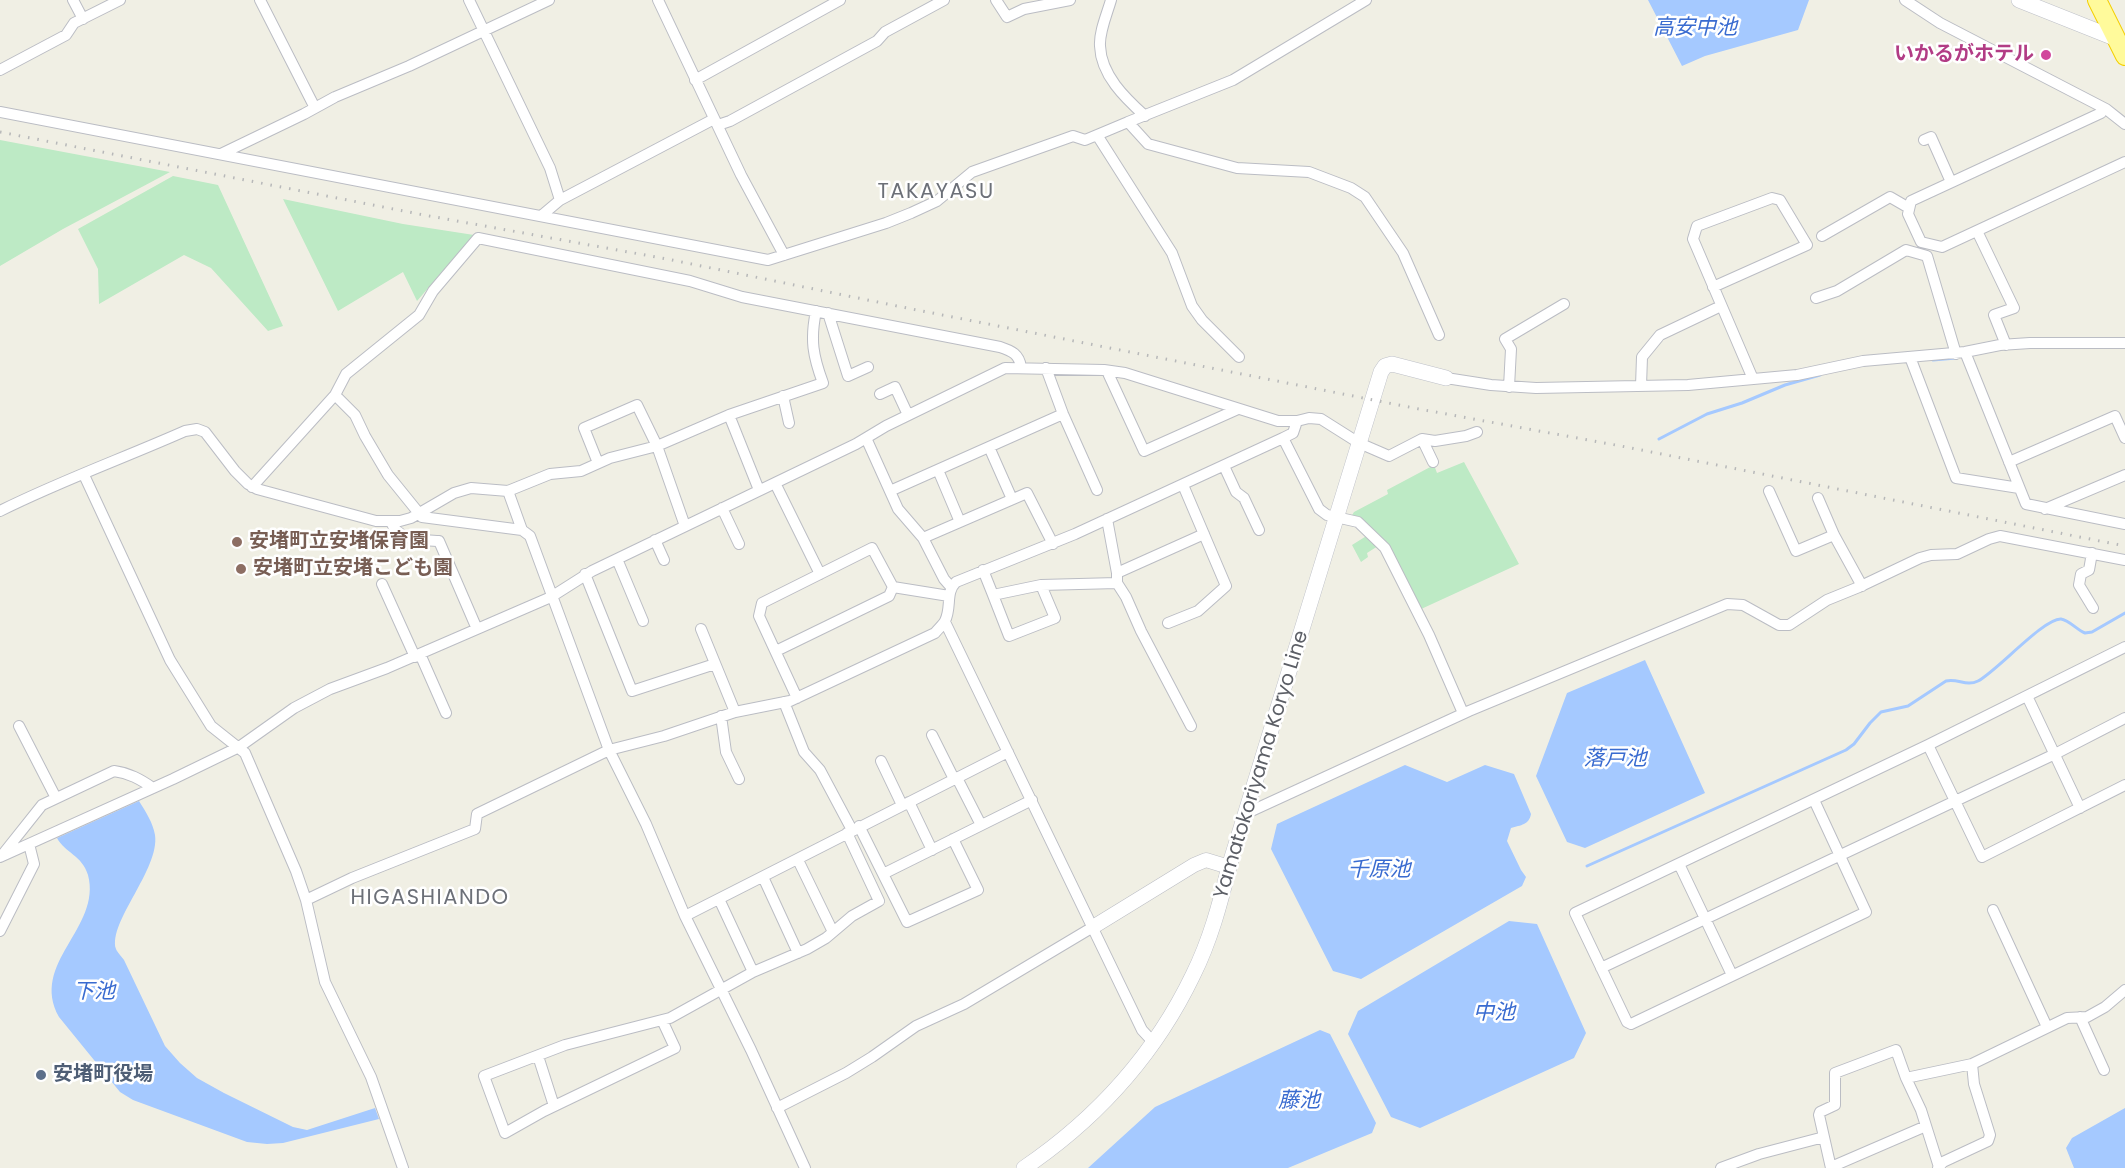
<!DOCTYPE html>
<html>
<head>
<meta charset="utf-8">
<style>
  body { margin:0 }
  canvas { display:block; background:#f0efe4 }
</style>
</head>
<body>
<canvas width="2125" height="1168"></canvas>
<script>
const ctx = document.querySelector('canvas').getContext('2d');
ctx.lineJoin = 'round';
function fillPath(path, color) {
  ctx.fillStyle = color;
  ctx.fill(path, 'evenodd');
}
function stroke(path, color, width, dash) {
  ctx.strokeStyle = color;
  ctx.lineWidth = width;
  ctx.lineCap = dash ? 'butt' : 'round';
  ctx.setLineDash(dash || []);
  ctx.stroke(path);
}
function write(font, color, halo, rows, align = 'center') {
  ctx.font = font + ' Poppins,"Noto Sans JP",sans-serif';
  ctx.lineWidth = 5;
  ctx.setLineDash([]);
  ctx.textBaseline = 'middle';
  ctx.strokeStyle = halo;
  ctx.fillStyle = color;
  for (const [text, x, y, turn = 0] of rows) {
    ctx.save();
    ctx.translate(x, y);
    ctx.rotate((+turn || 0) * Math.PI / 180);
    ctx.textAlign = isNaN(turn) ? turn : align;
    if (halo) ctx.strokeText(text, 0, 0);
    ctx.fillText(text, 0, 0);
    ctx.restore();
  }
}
fillPath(new Path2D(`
  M 0,140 L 170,172 L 63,229 L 0,266 Z
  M 173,176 L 218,185 L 283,326 L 268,331 L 211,268 L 184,255 L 99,304 L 98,269 L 78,229 Z
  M 283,199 L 403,224 L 474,235 L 417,301 L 403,272 L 338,311 Z
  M 1464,462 L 1519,564 L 1419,610 L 1387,546 L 1351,517 L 1354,512 L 1388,494 L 1387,490 L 1434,465 L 1437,473 Z
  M 1368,535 L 1378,546 L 1367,553 L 1368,557 L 1361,562 L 1352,545 Z`), '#bdeac5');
fillPath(new Path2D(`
  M 1648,0 L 1809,0 L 1798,30 L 1705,56 L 1682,66 Z
  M 1645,660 L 1705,793 L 1585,848 L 1567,842 L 1536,776 L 1567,693 Z
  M 1405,765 L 1447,782 L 1485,765 L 1514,774 L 1531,814 C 1529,825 1521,825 1511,828 L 1507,841 L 1521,870 L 1526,877 L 1522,886 L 1361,979 L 1333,971 L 1271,849 L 1277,824 Z
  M 139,801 C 146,812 153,823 155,835 C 160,869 108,922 116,949 C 117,952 122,957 124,960 L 165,1046 L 180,1063 L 197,1078 L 224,1093 L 293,1127 L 307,1130 L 375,1108 L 379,1119 L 283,1143 L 267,1144 L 247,1142 L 133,1100 L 120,1092 L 59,1017 C 29,963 102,928 88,875 C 82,855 65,853 57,838 Z
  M 1509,921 L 1537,924 L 1586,1033 L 1574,1058 L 1420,1128 L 1391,1117 L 1348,1034 L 1358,1011 Z
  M 1320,1030 L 1330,1034 L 1376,1123 L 1372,1133 L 1288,1168 L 1088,1168 L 1155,1107 Z
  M 2125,1108 L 2125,1168 L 2074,1168 L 2066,1148 L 2072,1138 Z`), '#a5c9ff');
stroke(new Path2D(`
  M 1933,360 L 1956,358
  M 1659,439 L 1707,414 L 1742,403 L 1785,385 L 1820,375
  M 1587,866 L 1846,750 L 1854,744 L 1870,723 L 1881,712 L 1908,706 L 1946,681 C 1958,678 1966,687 1978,681 C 1997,671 2044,618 2061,619 C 2069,620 2077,630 2085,633 L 2092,632 L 2125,613`), '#a5c9ff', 3);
const minor = new Path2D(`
  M 73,0 L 83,19
  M 260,0 L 315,108
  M 469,0 L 550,168 L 560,200
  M 658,0 L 741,175 L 784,255
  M 996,0 L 1007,17 L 1024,9 L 1070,0
  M 1111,0 C 1107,14 1099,32 1100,46 C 1101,75 1125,98 1145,116
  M 1366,0 L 1233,80 L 1128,122 L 1148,144 L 1237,168 L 1309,172 L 1351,188 L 1365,197 L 1403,253 L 1439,335
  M 1905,0 L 1940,23 L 2106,109 L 2125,124
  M 0,70 L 66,35 L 74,23 L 120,0
  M 695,80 L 840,0
  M 0,112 L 768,260 L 886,223 L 911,213 L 937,201 L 972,172 L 1073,136 L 1085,140 L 1128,122
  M 2101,113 L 1911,201 L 1908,214 L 1921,242 L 1942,247 L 2125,162
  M 718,125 L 730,121 L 877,41 L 885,32 L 944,0
  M 1097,135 L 1172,253 L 1192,306 L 1202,320 L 1239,357
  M 1924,140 L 1931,137 L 1951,182
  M 221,154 L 304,114 L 335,97 L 409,66 L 549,0
  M 541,216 L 560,200 L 714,119
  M 1977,231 L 2014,308 L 1994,315 L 2006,345
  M 1822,236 L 1890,197 L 1909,208
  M 1713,287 L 1807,245 L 1780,200 L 1772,198 L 1697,226 L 1693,239 L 1753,379
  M 1816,298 L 1837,291 L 1906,250 L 1927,256 L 1956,354
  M 828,313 L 848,376 L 868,367
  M 1965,352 L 2026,504 L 2125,524
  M 1910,357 L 1956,478 L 2019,488
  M 1046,368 L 1063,414 L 1097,490
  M 1107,371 L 1144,451 L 1238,409
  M 1446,378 L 1491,385 L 1536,388 L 1688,385 L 1797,375 L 1863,361 L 1965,352 L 2000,345 L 2030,343 L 2125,343
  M 1641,386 L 1642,357 L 1660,335 L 1721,306
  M 1509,387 L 1511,349 L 1505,339 L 1564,304
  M 880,394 L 895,387 L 908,415
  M 335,395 L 355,415 L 365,436 L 388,475 L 422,517 L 522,530 L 530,536 L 609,750 L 646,824 L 685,916 L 751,1050 L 805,1168
  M 783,396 L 789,423
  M 729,415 L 759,490
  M 866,438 L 898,509 L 923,538 L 944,579 L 951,587
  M 1283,438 L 1319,509 L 1327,515 L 1358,522 L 1385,548 L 1429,635 L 1463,713
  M 1422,439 L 1433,462
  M 989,447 L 1012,499
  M 2009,462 L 2115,416 L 2125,438
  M 598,463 L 584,428 L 637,405 L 657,446 L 685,526
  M 1224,466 L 1236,492 L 1244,498 L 1259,530
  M 938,470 L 960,522
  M 84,475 L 170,660 L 211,726 L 245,753 L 296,871 L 306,900 L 325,982 L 371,1077 L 403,1168
  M 775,483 L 820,574
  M 252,487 L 335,395 L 346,374 L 419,315 L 433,291 L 478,238 L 690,281 L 742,297 L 1000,347 C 1012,351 1019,354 1021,367
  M 508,491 L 522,530
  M 890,491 L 1063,414
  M 1769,491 L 1796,551 L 1834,535
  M 1818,498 L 1834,535 L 1862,586
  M 722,508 L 739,544
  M 2045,509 L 2125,475
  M 0,511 C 60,481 124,458 185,431 L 197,429 L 205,432 L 235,471 L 248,484 L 257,489 L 376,521 L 400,521 L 411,518 L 454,493 L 471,488 L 508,491 L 550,474 L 581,471 L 610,458 L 657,446 L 729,415 L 823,383 C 813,356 810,340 816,311
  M 1107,519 L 1117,573 L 1117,583 L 1126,597 L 1141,631 L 1191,726
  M 391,522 C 398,541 422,540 439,541 L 477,629
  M 923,538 L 1027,493 L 1053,544
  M 655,540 L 664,560
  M 2092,553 L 2089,570 L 2081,574 L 2079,585 L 2093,608
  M 617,559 L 643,621
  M 983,570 L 993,595
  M 1117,573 L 1204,534
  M 585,574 L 632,691 L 715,664
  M 382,584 L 415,657
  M 1041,585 L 1055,618 L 1009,636 L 993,595 L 1041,585 L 1117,583
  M 893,587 L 949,596
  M 945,622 L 1142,1030 L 1154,1043
  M 1168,623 L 1198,611 L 1226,586 L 1183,485
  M 701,629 L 735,712
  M 776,651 L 889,596 L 893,587 L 872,548 L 762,603 L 759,616 L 797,698
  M 420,654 L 446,713
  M 2027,696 L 2080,808
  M 784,702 L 804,752 L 820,770 L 852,830
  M 721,716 L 726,752 L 739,779
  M 19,726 L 56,798
  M 932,735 L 954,779
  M 1928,745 L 1982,857 L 2125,785
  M 881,761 L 902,805
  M 957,778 L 981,825
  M 1814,800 L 1866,912 L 1631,1024 L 1627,1022 L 1575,913 L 1928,745 L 2125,647
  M 909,802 L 932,850
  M 1247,813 L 1469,711 L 1727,604 L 1743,605 L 1779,625 L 1789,625 L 1827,600 L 1859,587 L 1920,558 L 1931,555 L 1957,554 L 1989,539 L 2000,536 L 2125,560
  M 859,826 L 907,922 L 978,890 L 953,839
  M 3,854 L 42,805 L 114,771 C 129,773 140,779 153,788
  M 0,857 L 173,779 L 239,747 L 294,708 L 330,689 L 387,668 L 551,597 L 592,571 L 856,444 L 886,426 L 1005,368 L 1104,370 L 1125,373 L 1278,421 L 1297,421 L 1309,418 L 1321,419 L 1359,443 L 1389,456 L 1422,439 L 1435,441 L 1466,436 L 1477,432
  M 798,860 L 833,932
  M 1679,864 L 1732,975
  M 883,874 L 1032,800
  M 763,877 L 798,953
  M 719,899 L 753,972
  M 306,900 L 352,878 L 475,829 L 477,814 L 609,750 L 664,736 L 735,712 L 790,701 L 935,633 C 938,629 943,625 945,621 C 952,607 945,593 956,582 L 1075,534 L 1283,438 L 1293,433 L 1297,421
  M 1993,910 L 2047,1027
  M 685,916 C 793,862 900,806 1008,752
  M 0,931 L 34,864 L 29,844
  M 1601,968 L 2055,754 L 2125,718
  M 2080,1017 L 2104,1070
  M 662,1020 L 675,1048 L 544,1111 L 505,1133 L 484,1076 L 565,1045 L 662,1020 L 670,1018 L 753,972 L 807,949 L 826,938 L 852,916 L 879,901 L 847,833
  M 538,1056 L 554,1106
  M 1906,1078 L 1972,1064
  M 777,1108 L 846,1073 L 872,1057 L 916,1026 L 964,1004 L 1093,927
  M 1831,1167 L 1926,1126
  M 1721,1168 L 1759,1154 L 1824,1137
  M 1831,1168 L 1819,1115 L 1820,1112 L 1835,1105 L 1835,1073 L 1896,1050 L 1906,1078 L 1921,1110 L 1939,1167
  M 1938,1168 L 1943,1162 L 1988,1141 L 1990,1135 L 1974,1084 L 1972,1064 L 2067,1018 L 2087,1017 L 2105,1007 L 2125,990`);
const tertiary = new Path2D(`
  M 1093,927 L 1194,865 L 1206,860 L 1229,867`);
const secondary = new Path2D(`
  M 2019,0 L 2117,39
  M 1024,1168 C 1096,1119 1155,1054 1193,975 C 1210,941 1220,904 1229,867 L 1381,372 L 1385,366 L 1392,364 L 1446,378`);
const trunk = new Path2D(`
  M 2097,0 L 2125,56`);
stroke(minor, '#bbbdc4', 12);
stroke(tertiary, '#bbbdc4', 15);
stroke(secondary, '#bec0c8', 16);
stroke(trunk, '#f4cf00', 20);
stroke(minor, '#fff', 10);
stroke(tertiary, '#fff', 14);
stroke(secondary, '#fff', 15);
stroke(trunk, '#fffa9b', 18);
stroke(new Path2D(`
  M 0,132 L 424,215 L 667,259 L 907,308 L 1419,409 L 1621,446 L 2125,546`), '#b7b8b9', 3, [1.5, 8]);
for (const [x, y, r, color] of [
  [2046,55,6,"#d1479c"],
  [237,542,6,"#8d6e63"],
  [241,569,6,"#8d6e63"],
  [41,1075,6,"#5c6f8a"]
]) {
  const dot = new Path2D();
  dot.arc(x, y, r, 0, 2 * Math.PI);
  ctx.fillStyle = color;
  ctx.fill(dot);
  stroke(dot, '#fff', 2);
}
write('bold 20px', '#b23c85', '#fff', [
  ["いかるがホテル",2034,55]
], 'right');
write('bold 20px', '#785e54', '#fff', [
  ["安堵町立安堵保育園",249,542],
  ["安堵町立安堵こども園",253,569]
], 'left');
write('20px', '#5c5f66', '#fff', [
  ["Yamatokoriyama Koryo Line",1262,765,-73]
]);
write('bold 20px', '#4e5e75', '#fff', [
  ["安堵町役場",53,1075]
], 'left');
write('italic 21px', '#396bd0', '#fff', [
  ["高安中池",1695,29],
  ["落戸池",1615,760],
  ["千原池",1379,871],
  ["下池",94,993],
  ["中池",1494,1014],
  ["藤池",1299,1102]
]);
ctx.letterSpacing = '1.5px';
write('21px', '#6c7078', '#fff', [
  ["TAKAYASU",936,193],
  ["HIGASHIANDO",430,899]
]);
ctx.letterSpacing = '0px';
</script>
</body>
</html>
